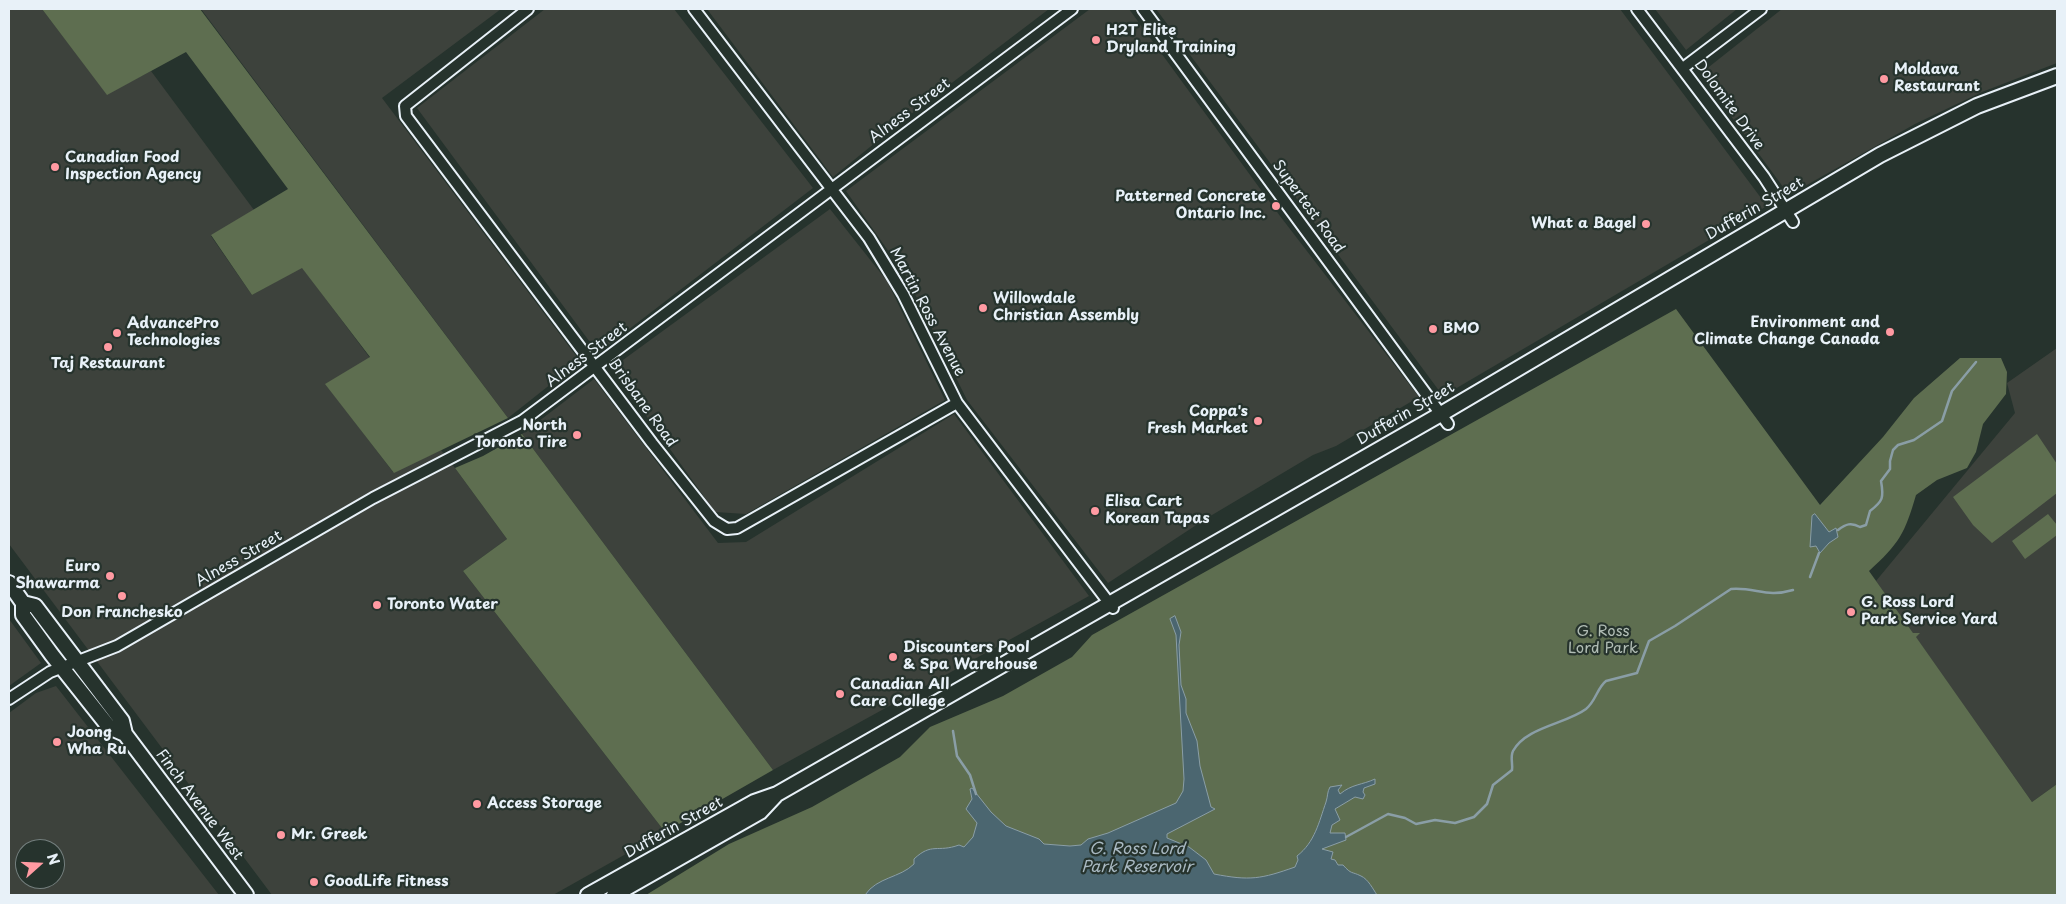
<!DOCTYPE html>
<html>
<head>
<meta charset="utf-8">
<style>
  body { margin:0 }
  #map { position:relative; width:2066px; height:904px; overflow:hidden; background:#26332d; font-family:"Playpen Sans",sans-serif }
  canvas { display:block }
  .frame { position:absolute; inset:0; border:10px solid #e8f1f8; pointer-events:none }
  .north { position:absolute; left:15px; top:839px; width:50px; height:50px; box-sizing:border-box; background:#26332d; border:1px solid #747f7e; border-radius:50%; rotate:70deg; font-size:14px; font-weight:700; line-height:20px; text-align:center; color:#e8f1f8 }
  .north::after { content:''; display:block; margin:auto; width:18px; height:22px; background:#ff9aa2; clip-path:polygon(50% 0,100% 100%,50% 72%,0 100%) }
</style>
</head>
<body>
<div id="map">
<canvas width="2066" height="904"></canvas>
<div class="frame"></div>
<div class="north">N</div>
</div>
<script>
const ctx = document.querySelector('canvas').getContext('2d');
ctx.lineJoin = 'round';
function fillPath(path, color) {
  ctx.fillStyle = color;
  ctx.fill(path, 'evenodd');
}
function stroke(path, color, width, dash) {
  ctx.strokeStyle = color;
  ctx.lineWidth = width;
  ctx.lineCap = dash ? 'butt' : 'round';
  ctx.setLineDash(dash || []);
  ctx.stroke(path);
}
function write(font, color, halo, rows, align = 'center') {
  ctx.font = font + ' "Playpen Sans",sans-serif';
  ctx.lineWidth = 4.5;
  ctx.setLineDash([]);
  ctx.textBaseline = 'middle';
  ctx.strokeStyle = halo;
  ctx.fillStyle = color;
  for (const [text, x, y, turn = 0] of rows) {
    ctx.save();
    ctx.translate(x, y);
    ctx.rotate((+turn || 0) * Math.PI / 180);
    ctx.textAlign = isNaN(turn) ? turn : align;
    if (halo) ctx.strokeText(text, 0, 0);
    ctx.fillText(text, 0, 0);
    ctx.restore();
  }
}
fillPath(new Path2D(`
  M 9,9 L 42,9 L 107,94 L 151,71 L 254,210 L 211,236 L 252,295 L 302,267 L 370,358 L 326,384 L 393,472 L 441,450 L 455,468 L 507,539 L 463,571 L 665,832 L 553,895 L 272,895 L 9,544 Z
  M 201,9 L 501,9 L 382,98 L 580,361 L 508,418 Z
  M 545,9 L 674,9 L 813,188 L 598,353 L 417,108 Z
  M 707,9 L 1049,9 L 907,117 L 833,177 Z
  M 1090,9 L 1129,9 L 1280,216 L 1419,397 L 1336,446 L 1313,455 L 1207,518 L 1108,583 L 967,400 L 906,276 L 846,191 Z
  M 1156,9 L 1620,9 L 1767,206 L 1443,396 Z
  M 1655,9 L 1737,9 L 1686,50 Z
  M 1782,9 L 2057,9 L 2057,63 L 1982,92 L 1915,124 L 1789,195 L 1700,74 Z
  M 830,209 L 887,281 L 945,400 L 746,514 L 715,512 L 612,368 Z
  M 2057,348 L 2057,784 L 2032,802 L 1876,581 L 2015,413 L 2007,383 Z
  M 594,379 L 718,543 L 746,542 L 954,414 L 1089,596 L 773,770 L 522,434 Z
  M 9,619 L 41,663 L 9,686 Z
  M 56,686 L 219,895 L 9,895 L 9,713 L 36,693 ZM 25,849 L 55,849 L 55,879 L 25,879 Z`), '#3d423c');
fillPath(new Path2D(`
  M 42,9 L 200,9 L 508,418 L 394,473 L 325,384 L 370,357 L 302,268 L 252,295 L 211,235 L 288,189 L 186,52 L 107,95 Z
  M 1676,309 L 1820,505 L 1883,437 L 1914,398 L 1960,358 L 2001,358 L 2007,372 L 2006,394 L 1983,424 L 1976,452 L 1967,468 L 1937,480 L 1916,495 C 1905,533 1899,544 1869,571 L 1913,633 L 1920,633 L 1916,637 L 2032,802 L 2057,784 L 2057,895 L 646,895 L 729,844 L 812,807 L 900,757 L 930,727 L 1003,696 L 1072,657 L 1092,635 Z
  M 522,434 L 773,770 L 665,832 L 463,571 L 507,539 L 455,468 L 483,456 Z
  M 2037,434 L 2057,464 L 2057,493 L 1992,543 L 1973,525 L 1953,497 Z
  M 2048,514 L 2057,525 L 2057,535 L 2025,559 L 2012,541 Z`), '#5e6e50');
const water = new Path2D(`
  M 1815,514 L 1829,532 L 1836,528 L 1838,537 L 1829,543 L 1820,553 L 1816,546 L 1810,547 L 1812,516 Z
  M 1175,616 L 1181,632 L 1179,645 L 1181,685 L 1186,699 L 1186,713 L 1197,741 L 1200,766 L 1211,807 L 1215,809 L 1167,834 L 1167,838 L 1189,847 L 1206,860 L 1214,874 C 1250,881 1261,879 1295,867 L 1298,860 L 1297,856 C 1315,842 1319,822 1326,802 C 1328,796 1327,792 1330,787 L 1342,785 L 1338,790 L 1340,794 C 1352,784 1362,785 1375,779 L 1375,784 L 1364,788 L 1363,792 L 1365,795 L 1363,799 L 1355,797 L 1335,809 L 1340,820 L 1332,825 L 1330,833 L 1345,833 L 1346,840 L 1322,849 L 1333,852 L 1331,859 L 1335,860 L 1338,865 L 1343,865 C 1352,875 1351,871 1361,876 C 1368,879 1373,889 1377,895 L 865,895 C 877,877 900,878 914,864 L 914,859 C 932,842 937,853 959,845 L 964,847 L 973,837 L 977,823 L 966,809 L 972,799 L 970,789 L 972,788 L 991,812 L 1006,826 L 1039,839 L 1044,844 L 1070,846 L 1081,845 L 1088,839 L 1108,833 L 1176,803 L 1183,791 L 1184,779 L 1176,635 L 1170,619 Z`);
fillPath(water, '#4b6670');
stroke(water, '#8a9ea6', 1);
stroke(new Path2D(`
  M 1838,530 C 1846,524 1851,522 1860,527 L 1866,525 L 1870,511 C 1883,501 1884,498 1881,481 L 1890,469 L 1890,461 L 1893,450 L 1898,445 L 1914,440 L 1942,421 L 1952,391 L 1976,362
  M 1810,577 L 1819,553
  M 953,731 L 957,756 L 970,775 L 976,794
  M 1346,837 L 1388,814 L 1405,818 L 1416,824 L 1435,820 L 1455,823 L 1474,817 L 1487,804 L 1493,785 L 1512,770 C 1513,764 1510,757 1513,751 C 1526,727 1566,724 1586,709 C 1596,701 1597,688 1606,681 L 1637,673 L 1649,641 L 1675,626 L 1731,589 C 1756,587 1766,598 1793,590`), '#8a9ea6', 2.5);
const street = new Path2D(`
  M 528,9 L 405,106 L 406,116 L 652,443 L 714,521 L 727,529 L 737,528 L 957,403
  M 694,9 L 869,238 L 903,294 L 957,403 L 1113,608
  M 1143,9 L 1448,424
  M 1637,9 L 1764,177 L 1793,222
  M 1683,68 L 1761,9
  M 9,699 L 50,672 L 117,646 L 373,498 L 522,421 L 1072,9`);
const secondary = new Path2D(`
  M 9,583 L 23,603 L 23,615 L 52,655 L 109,727 L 125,734
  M 23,603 L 35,606 L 122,721 L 125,734 L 246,895
  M 588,895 L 754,802 L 777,794 L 1441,414 L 1880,155 L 1977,106 L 2057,76
  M 614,895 L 760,812 L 775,796`);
stroke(street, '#e8f1f8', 14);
stroke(secondary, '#e8f1f8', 18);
stroke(street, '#26332d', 10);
stroke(secondary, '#26332d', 14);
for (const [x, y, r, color] of [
  [1096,40,5,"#ff9aa2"],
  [1884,79,5,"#ff9aa2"],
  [55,167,5,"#ff9aa2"],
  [1276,206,5,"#ff9aa2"],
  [1646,224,5,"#ff9aa2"],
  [983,308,5,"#ff9aa2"],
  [1433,329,5,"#ff9aa2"],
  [1890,332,5,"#ff9aa2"],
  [117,333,5,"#ff9aa2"],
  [108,347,5,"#ff9aa2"],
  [1258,421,5,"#ff9aa2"],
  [577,435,5,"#ff9aa2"],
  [1095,511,5,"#ff9aa2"],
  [110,576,5,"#ff9aa2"],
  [122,596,5,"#ff9aa2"],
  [377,605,5,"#ff9aa2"],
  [1851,612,5,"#ff9aa2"],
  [893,657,5,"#ff9aa2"],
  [840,694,5,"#ff9aa2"],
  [57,742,5,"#ff9aa2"],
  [477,804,5,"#ff9aa2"],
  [281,835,5,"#ff9aa2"],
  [314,882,5,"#ff9aa2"]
]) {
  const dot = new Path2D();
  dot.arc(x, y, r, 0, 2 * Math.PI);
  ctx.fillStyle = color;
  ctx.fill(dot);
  stroke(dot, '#26332d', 2);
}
write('bold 15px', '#e8f1f8', '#26332d', [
  ["H2T Elite",1106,31],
  ["Dryland Training",1106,48],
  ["Moldava",1894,70],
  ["Restaurant",1894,87],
  ["Canadian Food",65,158],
  ["Inspection Agency",65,175],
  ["Patterned Concrete",1266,197,"right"],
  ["Ontario Inc.",1266,214,"right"],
  ["What a Bagel",1636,224,"right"],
  ["Willowdale",993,299],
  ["Christian Assembly",993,316],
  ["Environment and",1880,323,"right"],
  ["Climate Change Canada",1880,340,"right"],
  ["AdvancePro",127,324],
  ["Technologies",127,341],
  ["BMO",1443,329],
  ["Taj Restaurant",108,364,"center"],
  ["Coppa's",1248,412,"right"],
  ["Fresh Market",1248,429,"right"],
  ["North",567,426,"right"],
  ["Toronto Tire",567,443,"right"],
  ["Elisa Cart",1105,502],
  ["Korean Tapas",1105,519],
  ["Euro",100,567,"right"],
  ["Shawarma",100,584,"right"],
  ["G. Ross Lord",1861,603],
  ["Park Service Yard",1861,620],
  ["Toronto Water",387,605],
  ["Don Franchesko",122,613,"center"],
  ["Discounters Pool",903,648],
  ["& Spa Warehouse",903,665],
  ["Canadian All",850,685],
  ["Care College",850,702],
  ["Joong",67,733],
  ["Wha Ru",67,750],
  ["Access Storage",487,804],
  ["Mr. Greek",291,835],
  ["GoodLife Fitness",324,882]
], 'left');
write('15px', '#e8f1f8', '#26332d', [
  ["Dolomite Drive",1729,105,54],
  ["Alness Street",910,111,-37],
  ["Supertest Road",1308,207,54],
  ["Dufferin Street",1755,209,-30],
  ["Martin Ross Avenue",927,312,62],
  ["Alness Street",587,355,-37],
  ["Brisbane Road",642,403,54],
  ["Dufferin Street",1406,414,-30],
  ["Alness Street",239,559,-30],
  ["Finch Avenue West",199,805,53],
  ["Dufferin Street",674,828,-29]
]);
write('15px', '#b1bdb5', '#26332d', [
  ["G. Ross",1603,632],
  ["Lord Park",1603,649]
]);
write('italic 16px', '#a9b9c2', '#26332d', [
  ["G. Ross Lord",1137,850],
  ["Park Reservoir",1137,868]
]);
</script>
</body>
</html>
